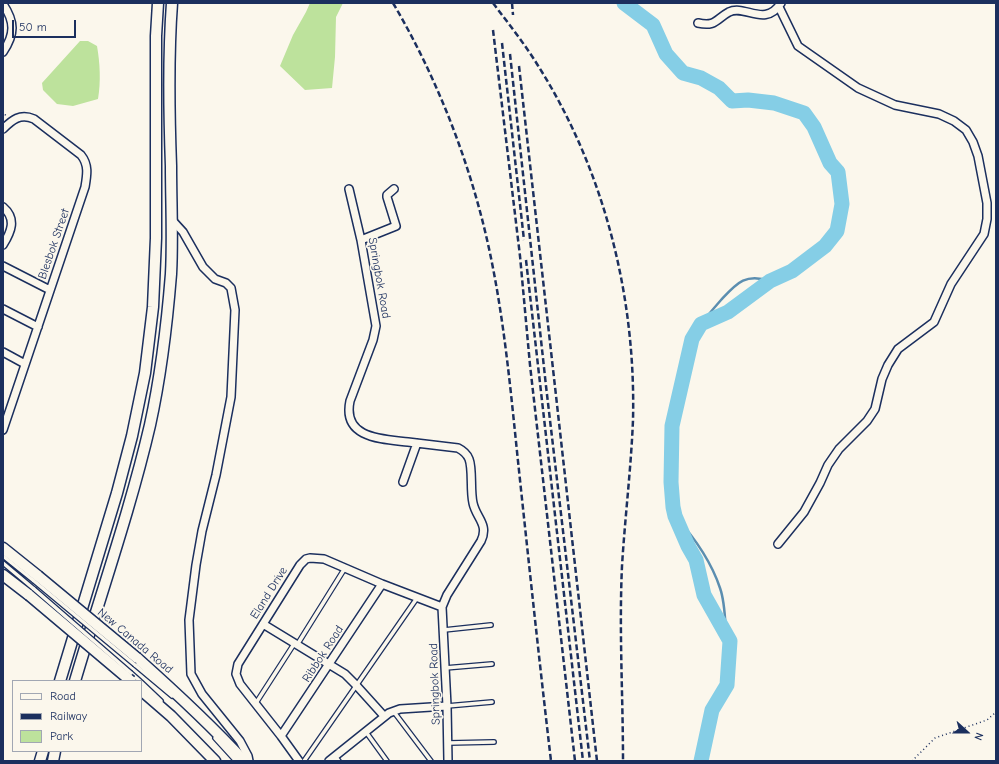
<!DOCTYPE html>
<html>
<head>
<meta charset="utf-8">
<style>
  body { margin:0 }
  #map { position:relative; width:999px; height:764px; overflow:hidden; background:#fbf7ec; font-family:"Comic Neue",sans-serif }
  canvas { display:block }
  .frame { position:absolute; inset:0; border:4px solid #1b2f5e; pointer-events:none }
  .legend { position:absolute; left:12px; top:680px; width:130px; height:72px; box-sizing:border-box; background:#fbf7ec; border:1px solid #a1a7b3; margin:0; padding:5px 7px; list-style:none; font-size:12px; color:#1b2f5e }
  .legend li { display:flex; align-items:center; gap:8px; height:20px }
  .legend b { width:20px; border:1px solid #a1a7b3 }
  .north { position:absolute; left:947px; top:712px; width:40px; height:40px; -webkit-text-stroke:3px #fbf7ec; paint-order:stroke; rotate:111deg; font-size:11px; font-weight:700; line-height:16px; text-align:center; color:#1b2f5e }
  .north::after { content:''; display:block; margin:auto; width:14px; height:18px; background:#1b2f5e; clip-path:polygon(50% 0,100% 100%,50% 72%,0 100%) }
  .scale { position:absolute; left:12px; top:20px; width:64px; height:18px; box-sizing:border-box; border:2px solid #1b2f5e; border-top:0; padding-left:5px; font-size:12px; line-height:14px; white-space:nowrap; color:#1b2f5e; -webkit-text-stroke:3px #fbf7ec; paint-order:stroke }
</style>
</head>
<body>
<div id="map">
<canvas width="999" height="764"></canvas>
<div class="frame"></div>
<ul class="legend">
<li><b style="height:5px;background:#fbf7ec"></b>Road</li>
<li><b style="height:5px;background:#1b2f5e"></b>Railway</li>
<li><b style="height:11px;background:#bde29c"></b>Park</li>
</ul>
<div class="north">N</div>
<div class="scale">50 m</div>
</div>
<script>
const ctx = document.querySelector('canvas').getContext('2d');
ctx.lineJoin = 'round';
function fillPath(path, color) {
  ctx.fillStyle = color;
  ctx.fill(path, 'evenodd');
}
function stroke(path, color, width, dash) {
  ctx.strokeStyle = color;
  ctx.lineWidth = width;
  ctx.lineCap = dash ? 'butt' : 'round';
  ctx.setLineDash(dash || []);
  ctx.stroke(path);
}
function write(font, color, halo, rows, align = 'center') {
  ctx.font = font + ' "Comic Neue",sans-serif';
  ctx.lineWidth = 3.5;
  ctx.setLineDash([]);
  ctx.textBaseline = 'middle';
  ctx.strokeStyle = halo;
  ctx.fillStyle = color;
  for (const [text, x, y, turn = 0] of rows) {
    ctx.save();
    ctx.translate(x, y);
    ctx.rotate((+turn || 0) * Math.PI / 180);
    ctx.textAlign = isNaN(turn) ? turn : align;
    if (halo) ctx.strokeText(text, 0, 0);
    ctx.fillText(text, 0, 0);
    ctx.restore();
  }
}
fillPath(new Path2D(`
  M 310,3 L 343,3 L 336,17 L 335,57 L 332,88 L 305,90 L 280,66 L 293,35 L 306,12 Z
  M 80,41 L 88,41 L 97,46 C 100,63 101,82 98,99 L 73,106 L 57,104 L 43,90 L 42,83 Z`), '#bde29c');
stroke(new Path2D(`
  M 701,324 C 707,316 714,308 721,300 C 737,283 745,273 770,281
  M 675,516 C 694,537 711,561 720,588 C 725,602 725,619 726,634`), '#5b8eb0', 2.5);
stroke(new Path2D(`
  M 624,3 L 653,25 L 666,54 L 683,73 L 701,78 L 719,88 L 732,101 L 748,100 L 774,103 L 804,113 L 814,127 L 830,163 L 838,172 L 842,204 L 837,231 L 825,246 L 792,271 L 770,281 L 728,312 L 701,324 L 692,339 L 672,426 L 671,482 L 673,507 L 675,516 L 688,546 L 696,560 L 704,595 L 730,641 L 727,685 L 712,710 L 701,761`), '#85cee6', 15);
const lane = new Path2D(`
  M 3,556 L 34,581
  M 3,563 L 34,589
  M 444,630 L 491,625
  M 297,645 L 345,568
  M 135,665 L 172,696
  M 445,668 L 492,664
  M 131,673 L 140,681
  M 141,682 L 161,701
  M 256,703 L 294,644
  M 447,706 L 492,702
  M 394,712 L 431,761
  M 366,732 L 387,761
  M 215,738 L 236,761
  M 448,743 L 494,742
  M 335,756 L 339,761
  M 304,761 L 417,598`);
const street = new Path2D(`
  M 3,4 C 15,22 15,34 3,52
  M 698,23 C 716,27 716,19 729,12 C 745,4 765,28 781,3
  M 3,129 C 12,120 20,113 34,119 L 81,155 C 89,165 87,175 85,187 L 3,430
  M 349,189 L 361,240 L 376,326 L 373,340 L 350,401 C 342,439 383,439 408,442 C 425,444 441,446 458,448 C 462,450 467,454 469,459 C 473,469 470,490 473,503 C 476,518 489,524 481,541 L 447,595 L 442,607 L 447,706 L 448,761
  M 3,207 C 17,219 11,232 3,245
  M 172,220 L 183,232 L 203,267 L 215,279 L 226,283 L 231,288 L 235,310 L 231,397 L 216,475 L 202,531 L 196,565 L 189,620 L 191,674 L 202,694 L 240,741 L 248,756 L 249,761
  M 361,240 L 396,226 L 387,197 L 387,195 L 394,189
  M 3,266 L 50,290
  M 3,309 L 38,327
  M 3,352 L 25,364
  M 403,482 L 417,443
  M 778,544 L 804,512 L 820,483 L 828,465 L 839,449 L 867,421 L 875,409 L 882,379 L 888,365 L 898,349 L 934,322 L 951,284 L 984,234 L 987,219 L 987,203 L 978,156 L 973,142 L 966,130 L 954,121 L 939,114 L 895,105 L 858,88 L 798,46 L 779,7
  M 263,624 L 345,674 L 356,685 L 384,716
  M 281,736 L 382,584
  M 299,761 L 281,736 L 240,684 L 236,674 L 238,664 L 300,565 L 306,559 L 310,558 L 324,559 L 382,584 L 442,607
  M 329,761 L 389,713 L 400,709 L 447,706`);
const secondary = new Path2D(`
  M 3,548 L 38,576
  M 3,575 L 29,595
  M 137,658 C 174,691 210,724 244,761
  M 60,681 L 117,493 L 132,436 L 145,373 L 153,307 L 156,238 L 156,36 L 158,3
  M 75,681 C 100,596 130,511 150,425 C 161,375 167,324 171,274 C 173,238 171,202 171,166 C 169,112 168,57 172,3
  M 141,690 L 171,716 L 215,761
  M 40,761 L 43,751
  M 53,761 L 55,751`);
stroke(lane, '#1b2f5e', 6);
stroke(street, '#1b2f5e', 10);
stroke(secondary, '#1b2f5e', 13);
stroke(new Path2D(`
  M 3,111 L 6,116
  M 912,761 L 935,738 L 987,720 L 996,712`), '#1b2f5e', 1.5, [1, 3]);
stroke(lane, '#fbf7ec', 3.5);
stroke(street, '#fbf7ec', 7);
stroke(secondary, '#fbf7ec', 10);
stroke(new Path2D(`
  M 393,3 C 439,81 473,170 491,258 C 506,331 512,406 520,480 C 530,574 540,667 551,761
  M 493,3 C 508,23 524,43 537,64 C 604,169 636,296 633,420 C 631,469 625,517 622,566 C 619,631 623,696 623,761
  M 512,3 L 513,15
  M 493,30 L 520,256 L 530,365 L 575,761
  M 502,43 L 524,240
  M 510,54 L 546,386 L 590,761
  M 519,66 L 597,761
  M 526,260 L 583,761`), '#1b2f5e', 2.5, [6, 3]);
const laneBridge = new Path2D(`
  M 34,581 L 135,665
  M 34,589 L 131,673`);
const secondaryBridge = new Path2D(`
  M 38,576 L 137,658
  M 29,595 L 131,681`);
stroke(laneBridge, '#1b2f5e', 6, []);
stroke(secondaryBridge, '#1b2f5e', 13, []);
stroke(laneBridge, '#fbf7ec', 3.5);
stroke(secondaryBridge, '#fbf7ec', 10);
write('12px', '#1b2f5e', '#fbf7ec', [
  ["Blesbok Street",54,244,-71],
  ["Springbok Road",379,278,80],
  ["Eland Drive",269,593,-58],
  ["New Canada Road",135,641,40],
  ["Ribbok Road",323,654,-57],
  ["Springbok Road",435,684,-92]
]);
</script>
</body>
</html>
